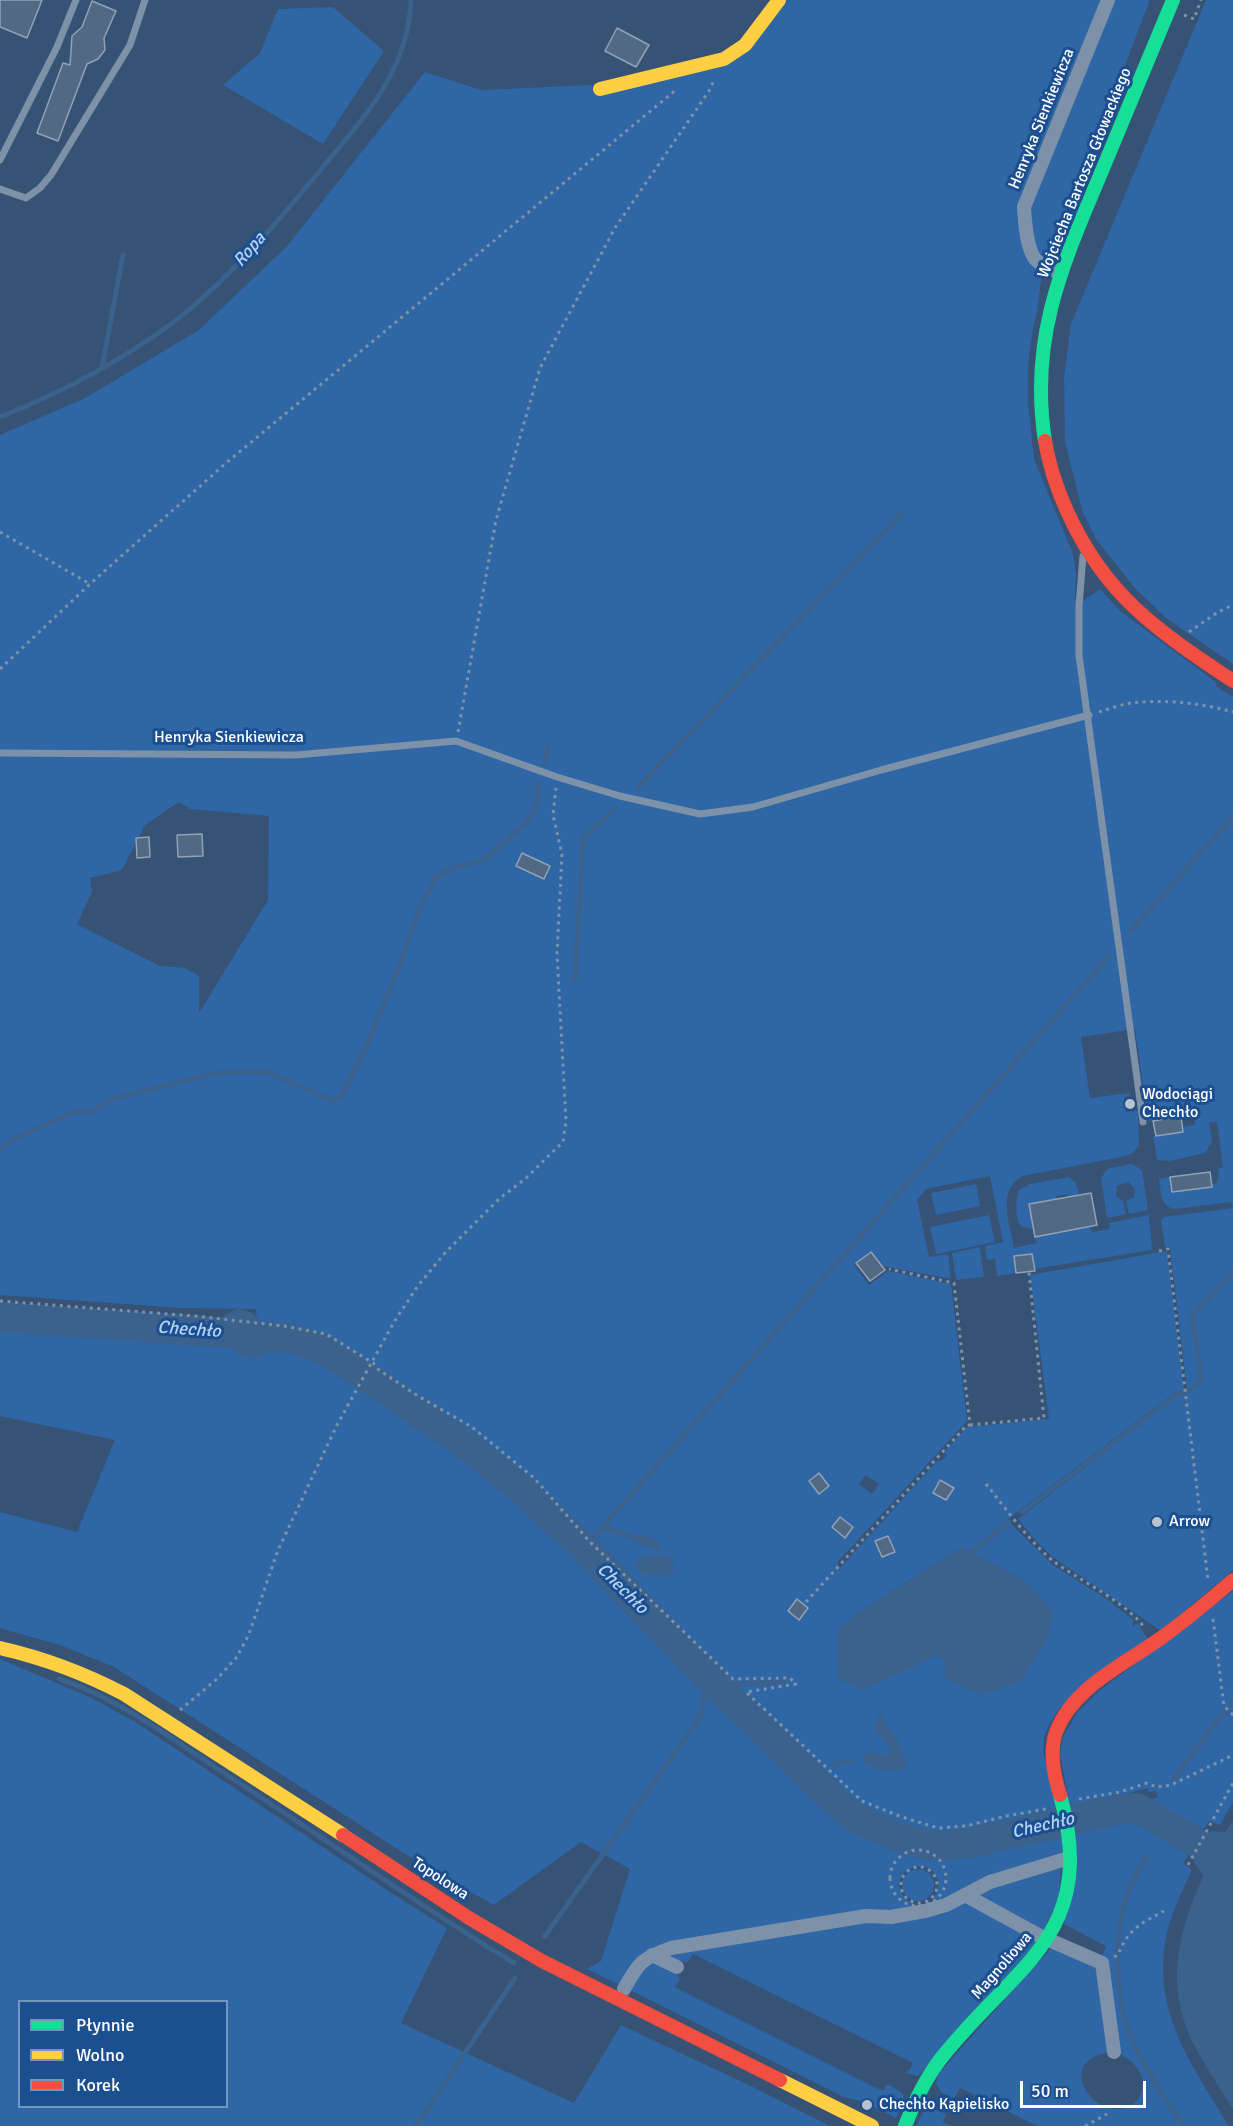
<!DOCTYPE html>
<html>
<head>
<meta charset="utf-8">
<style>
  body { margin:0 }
  #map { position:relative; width:1233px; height:2126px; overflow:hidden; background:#365274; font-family:Signika,sans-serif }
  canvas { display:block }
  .legend { position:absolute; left:18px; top:2000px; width:210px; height:108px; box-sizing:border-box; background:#1b4f8f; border:2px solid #7695bc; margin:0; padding:8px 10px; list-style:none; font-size:18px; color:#fff }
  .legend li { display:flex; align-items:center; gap:12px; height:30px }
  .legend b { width:30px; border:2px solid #7695bc }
  .scale { position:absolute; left:1020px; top:2081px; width:126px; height:27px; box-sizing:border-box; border:3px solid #fff; border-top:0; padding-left:8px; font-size:18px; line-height:21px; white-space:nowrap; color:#fff; -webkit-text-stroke:4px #1b4f8f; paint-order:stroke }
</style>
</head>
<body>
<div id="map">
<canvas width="1233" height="2126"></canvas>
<ul class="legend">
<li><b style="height:8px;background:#16e098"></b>Płynnie</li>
<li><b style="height:8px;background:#ffcf43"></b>Wolno</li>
<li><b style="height:8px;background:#f24e42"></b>Korek</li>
</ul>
<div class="scale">50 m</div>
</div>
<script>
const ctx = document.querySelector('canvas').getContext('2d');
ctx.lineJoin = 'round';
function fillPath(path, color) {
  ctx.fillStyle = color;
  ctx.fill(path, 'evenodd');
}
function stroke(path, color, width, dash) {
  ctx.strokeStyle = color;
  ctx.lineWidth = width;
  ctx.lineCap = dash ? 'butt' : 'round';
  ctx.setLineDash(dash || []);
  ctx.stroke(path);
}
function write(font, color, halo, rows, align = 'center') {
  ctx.font = font + ' Signika,sans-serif';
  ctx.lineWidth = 6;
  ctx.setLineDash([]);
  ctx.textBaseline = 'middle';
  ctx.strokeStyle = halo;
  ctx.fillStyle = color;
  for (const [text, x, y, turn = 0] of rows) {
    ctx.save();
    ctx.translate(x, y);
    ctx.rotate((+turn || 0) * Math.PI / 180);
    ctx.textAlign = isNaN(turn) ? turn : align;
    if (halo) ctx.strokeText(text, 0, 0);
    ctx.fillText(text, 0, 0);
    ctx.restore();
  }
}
fillPath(new Path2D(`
  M 785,0 L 1150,0 L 1054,250 L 1050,256 L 1041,281 L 1037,312 L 1033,328 L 1028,366 L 1028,402 L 1034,459 L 1073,554 L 1076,574 L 1075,599 L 1083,601 L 1100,589 L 1120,611 L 1217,683 L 1216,686 L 1233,697 L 1233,1570 L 1161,1631 L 1054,1558 L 1036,1541 L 1018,1519 L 1187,1389 L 1170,1247 L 1165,1247 L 1161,1220 L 1164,1217 L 1233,1208 L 1231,1202 L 1175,1209 C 1160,1207 1161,1192 1159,1179 L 1170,1177 L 1173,1192 L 1212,1187 L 1212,1184 L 1217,1183 L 1217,1179 L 1219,1179 L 1218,1168 L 1223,1168 L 1217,1122 L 1209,1122 L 1212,1142 L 1205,1153 L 1170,1161 L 1157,1160 L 1153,1136 L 1183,1132 L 1182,1127 L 1195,1125 L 1194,1115 L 1148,1121 L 1135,1029 L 1081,1037 L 1090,1098 L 1129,1093 L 1129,1096 L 1124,1097 L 1126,1112 L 1138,1111 L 1139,1145 L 1133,1153 L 1126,1156 L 1023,1176 C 996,1189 1010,1224 1014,1248 L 1036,1243 L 1035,1237 L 1090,1226 L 1092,1232 L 1110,1229 L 1109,1223 L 1149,1215 L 1152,1250 L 1034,1269 L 1032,1254 L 1014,1256 L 1016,1273 L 997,1276 L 995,1259 L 987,1260 L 985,1246 L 1003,1242 L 990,1176 L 926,1189 L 917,1200 L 929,1257 L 948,1254 L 951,1279 L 883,1266 L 871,1252 L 854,1265 L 869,1285 L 888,1271 L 951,1284 L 967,1421 L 837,1563 L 840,1568 L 937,1461 L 941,1461 L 947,1455 L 944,1452 L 967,1427 L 1049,1419 L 1030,1275 L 1167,1251 L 1184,1390 L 1173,1394 L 1007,1520 L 1053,1565 L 1105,1598 L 1134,1620 L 1132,1627 L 1138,1623 L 1148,1640 L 1059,1709 L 1049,1725 L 1044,1737 L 1043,1752 L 1058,1810 L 1005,1821 L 1007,1828 C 990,1833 974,1840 957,1841 C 918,1844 877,1828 846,1806 L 513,1474 L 479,1446 L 434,1414 L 321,1343 L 297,1334 L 257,1329 L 256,1309 L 181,1308 L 0,1295 L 0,435 L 85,398 L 199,330 L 287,246 L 425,72 L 481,90 L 591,85 L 595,94 L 725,66 ZM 179,802 L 190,809 L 269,816 L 268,900 L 199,1013 L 199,976 L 185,968 L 160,966 L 77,924 L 92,892 L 90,878 L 122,870 L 145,825 ZM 866,1475 L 879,1484 L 872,1494 L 859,1484 ZM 840,1517 L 853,1527 L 845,1538 L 832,1527 ZM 888,1536 L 894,1552 L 882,1557 L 876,1541 ZM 962,1547 L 1026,1582 L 946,1661 L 938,1655 L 838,1631 L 855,1615 Z
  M 1206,0 L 1233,0 L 1233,664 L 1166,618 L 1134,587 L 1096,539 L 1083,513 L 1065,442 L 1064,377 L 1071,324 Z
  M 333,7 L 384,51 L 323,144 L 223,85 L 260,53 L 278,9 Z
  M 1132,1164 L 1142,1170 L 1148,1210 L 1129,1214 L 1126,1201 L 1134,1197 L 1135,1189 L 1128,1182 L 1117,1186 L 1116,1196 L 1123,1201 L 1126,1214 L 1107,1218 L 1101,1178 L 1107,1169 Z
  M 1069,1177 L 1076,1183 L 1079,1195 L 1068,1197 L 1067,1194 L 1056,1196 L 1057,1199 L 1029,1204 L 1033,1229 C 1029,1228 1021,1228 1019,1223 C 1015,1215 1016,1198 1019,1190 L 1030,1184 Z
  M 976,1184 L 980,1206 L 936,1215 L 931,1193 Z
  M 989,1215 L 995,1242 L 936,1254 L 930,1227 Z
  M 980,1247 L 984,1277 L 956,1280 L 952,1253 Z
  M 0,1324 L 286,1341 L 317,1351 L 350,1371 L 483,1466 L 572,1550 L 838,1812 C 880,1839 919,1857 971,1849 C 983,1847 995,1843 1007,1840 L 1009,1845 L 1015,1848 L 1063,1835 L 1062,1854 L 936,1904 L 933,1899 C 941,1887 940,1876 929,1868 L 915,1866 L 904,1872 C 895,1885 899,1897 913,1904 L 912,1909 L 664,1945 L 621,1984 L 618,1984 L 587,1969 L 601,1961 L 630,1869 L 581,1842 L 494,1905 L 427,1868 L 114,1667 L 60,1645 L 0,1628 L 0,1512 L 77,1532 L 115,1440 L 0,1416 Z
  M 1233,1591 L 1233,1802 L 1220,1825 L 1209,1821 L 1200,1836 L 1189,1832 L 1175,1813 L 1153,1805 L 1151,1799 L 1158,1797 L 1156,1791 L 1149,1792 L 1148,1788 L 1070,1809 L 1060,1753 L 1063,1737 L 1077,1713 L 1100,1690 Z
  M 0,1659 L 92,1698 L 137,1723 L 390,1892 L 447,1928 L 401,2023 L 574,2103 L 621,2025 L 753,2087 L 830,2126 L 0,2126 ZM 20,2002 L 226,2002 L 226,2106 L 20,2106 Z
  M 1111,1820 L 1121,1820 L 1136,1824 L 1147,1828 L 1161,1839 L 1192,1849 L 1183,1863 L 1192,1870 C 1184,1887 1176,1904 1170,1921 C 1146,2004 1189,2060 1229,2126 L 1037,2126 L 960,2088 L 955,2097 L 952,2098 L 941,2092 L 936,2083 L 939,2073 L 1052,1947 L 1107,1960 L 1102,1955 L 1106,1946 L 1064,1924 L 1073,1827 ZM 1114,2052 C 1137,2059 1155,2084 1133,2105 C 1094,2126 1050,2057 1114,2052 Z
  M 1058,1867 L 1061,1869 L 1059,1897 L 1043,1932 L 978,1899 L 977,1894 L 989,1887 Z
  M902 1885a16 16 0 1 1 32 0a16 16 0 1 1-32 0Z
  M 964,1902 L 1038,1939 L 1021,1961 L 918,2076 L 906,2073 L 907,2071 L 909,2071 L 913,2063 L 693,1954 L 688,1962 L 680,1961 L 678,1963 L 664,1954 Z
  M 649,1961 L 678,1974 L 680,1979 L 675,1987 L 883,2091 L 887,2084 C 910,2095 906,2097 896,2118 L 864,2102 L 844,2097 L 628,1989 Z
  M 929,2107 L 946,2114 L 943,2122 L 952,2126 L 916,2126 L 924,2111 Z`), '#2f66a5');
fillPath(new Path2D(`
  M 636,1535 C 647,1536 660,1536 662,1549 L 659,1551 L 635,1543 L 633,1537 Z
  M 962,1547 L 1026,1582 L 1052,1610 L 1052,1620 L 1047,1640 L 1021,1681 L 981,1695 L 944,1678 L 946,1661 L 938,1655 L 863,1690 L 838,1679 L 838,1631 L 855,1615 Z
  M 658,1554 L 673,1557 L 674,1570 L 665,1577 L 641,1573 L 635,1564 L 638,1558 Z
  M 883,1712 L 884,1721 C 896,1732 903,1750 907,1767 C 891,1774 878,1770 863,1763 L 864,1756 L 870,1752 L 886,1756 L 890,1753 C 889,1741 879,1736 874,1726 L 879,1714 Z
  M 1233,1821 L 1233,2109 C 1219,2086 1204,2065 1192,2041 C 1165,1984 1178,1931 1203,1877 L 1200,1870 L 1193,1861 L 1210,1831 L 1225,1832 Z`), '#3b618d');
stroke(new Path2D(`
  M 102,368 L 123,255
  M 0,417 C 63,392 125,359 179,318 C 234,274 279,220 324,166 C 349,135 376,106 393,70 C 404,48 410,25 411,0
  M 545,763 L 549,745
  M 638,787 L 903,512
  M 1131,931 L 1233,816
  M 575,980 L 583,838 L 615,808
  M 0,1151 L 8,1142 L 75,1111 L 92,1112 L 109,1100 L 215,1073 L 267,1072 L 331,1100 L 340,1098 L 365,1049 L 396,975 L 418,913 L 435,878 L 450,869 L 484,860 L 526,823 L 536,808 L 539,783
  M 1022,1512 L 1175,1396 L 1193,1388 L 1200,1382 L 1200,1367 L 1192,1315 L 1233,1273
  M 603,1528 L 633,1537
  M 584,1548 L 1109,956
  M 972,1552 L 1009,1522
  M 59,1679 C 115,1697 165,1734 213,1766 C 314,1831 412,1901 514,1963
  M 716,1685 L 785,1682
  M 1230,1705 L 1233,1701
  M 832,1765 L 851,1760
  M 807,1773 L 819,1769
  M 1173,1780 L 1225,1711
  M 1146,1858 C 1140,1868 1133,1878 1129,1890 C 1113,1933 1114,1997 1132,2039 C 1146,2071 1164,2098 1184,2126
  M 545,1936 L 701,1716 L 708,1677
  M 416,2126 L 515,1978`), '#3b618d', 5);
stroke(new Path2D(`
  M 0,1317 L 231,1333 L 233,1328 L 239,1324 L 244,1326 L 245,1337 L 247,1342 L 254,1343 L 256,1335 L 286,1338 L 317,1346 L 364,1375 L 467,1446 L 520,1488 L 584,1548 L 708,1677 L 851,1816 L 897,1837 L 932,1846 L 970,1843 L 1121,1809 L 1137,1808 L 1233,1864`), '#3b618d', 30);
const building = new Path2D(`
  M 0,0 L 42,0 L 27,38 L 0,27 Z
  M 92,1 L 116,11 L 104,38 L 105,50 L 98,59 L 87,64 L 58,141 L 37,133 L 63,63 L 70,65 L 72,36 L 82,27 Z
  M 617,28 L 649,45 L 636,67 L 605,51 Z
  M 202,834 L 203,856 L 178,857 L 177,835 Z
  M 149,837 L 150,857 L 137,858 L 136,838 Z
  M 522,853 L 550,866 L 544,879 L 516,866 Z
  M 1181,1116 L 1183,1132 L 1156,1136 L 1153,1121 Z
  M 1210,1172 L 1212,1187 L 1172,1192 L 1170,1177 Z
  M 1091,1193 L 1097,1225 L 1035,1237 L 1029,1204 Z
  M 871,1252 L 885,1270 L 870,1281 L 856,1263 Z
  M 1032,1254 L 1035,1271 L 1016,1273 L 1014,1256 Z
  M 819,1473 L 829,1486 L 819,1494 L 809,1481 Z
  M 940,1480 L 954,1488 L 946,1500 L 933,1493 Z
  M 840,1517 L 853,1527 L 845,1538 L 832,1527 Z
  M 888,1536 L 895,1552 L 882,1557 L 875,1541 Z
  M 797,1599 L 808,1608 L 799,1620 L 788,1611 Z`);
fillPath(building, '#526984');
stroke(building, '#92a2b6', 1.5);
stroke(new Path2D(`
  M 1184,15 L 1194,19 L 1201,0
  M 0,532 L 90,584
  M 1189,632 L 1218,612 L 1233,605
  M 0,669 L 90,584 L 226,463 L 677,89
  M 1099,712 C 1109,709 1120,705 1131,703 C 1164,699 1201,703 1233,712
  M 458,732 L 496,520 L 540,368 L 615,228 L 709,91 L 714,80
  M 1159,1251 L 1168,1249 L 1208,1580
  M 0,1301 L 195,1316 L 284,1326 L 326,1334 L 373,1363 L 379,1370 L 418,1396 L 472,1427 L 534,1478 L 590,1542 L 733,1679 L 790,1678 L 796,1684 L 746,1692 L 862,1801 L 902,1817 L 938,1828 L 966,1826 L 1006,1816 L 1046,1809
  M 970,1425 L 1044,1418 L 1029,1273
  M 986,1484 C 1007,1510 1027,1539 1053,1561 C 1077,1579 1131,1605 1145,1629
  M 806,1602 L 967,1425 L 970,1425 L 954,1283 L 889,1269
  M 1213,1619 L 1224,1706 L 1233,1715
  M 180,1710 L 217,1679 L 237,1657 L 249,1634 L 278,1550 L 337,1425 L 394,1322 L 417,1287 L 444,1254 L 499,1199 L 525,1179 L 563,1142 L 566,1121 L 557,954 L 562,854 L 553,815 L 556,788
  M 1079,1799 L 1120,1792 L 1147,1783 L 1156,1787 L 1171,1785 L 1233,1755
  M890 1878a28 28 0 1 1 56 0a28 28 0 1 1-56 0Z
  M 1188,1865 L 1233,1783
  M901 1885a18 18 0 1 1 36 0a18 18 0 1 1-36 0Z
  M 1114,1957 L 1118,1955 C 1128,1929 1140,1924 1164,1911
  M 1085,2126 L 1107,2114`), '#7d92a8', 3, [3, 4.5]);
stroke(new Path2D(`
  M 0,160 L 57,47 L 76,0
  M 0,189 L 26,198 L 40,188 L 51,175 L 130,45 L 145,0
  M 1083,556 L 1079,606 L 1079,655 L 1143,1122
  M 0,753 L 296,755 L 456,741 L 557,777 L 620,796 L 700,814 L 753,807 L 881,770 L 1089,715`), '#7d92a8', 7);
stroke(new Path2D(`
  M 1060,273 C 1052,270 1041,266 1035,259 C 1026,247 1025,221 1024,207 L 1108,0
  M 965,1895 L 1040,1936 L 1102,1963 L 1114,2052
  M 652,1955 L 677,1967
  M 624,1989 C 639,1962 642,1958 671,1948 L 866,1916 L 891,1917 L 925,1911 L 946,1905 L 990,1882 L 1069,1858`), '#7d92a8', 14);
stroke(new Path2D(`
  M 1045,441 C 1029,338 1062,266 1101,173 C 1125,115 1149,58 1173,0
  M 905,2126 C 914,2103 924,2081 939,2061 C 1012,1966 1100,1937 1060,1795`), '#16e098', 14);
stroke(new Path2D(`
  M 600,89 L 724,59 L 745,45 L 779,0
  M 0,1648 C 44,1658 84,1673 124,1694 L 343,1835
  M 780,2080 L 872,2126`), '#ffcf43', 14);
stroke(new Path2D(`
  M 1045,441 C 1049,465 1057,489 1067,511 C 1105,596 1158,631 1233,681
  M 1060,1795 C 1054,1775 1049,1753 1056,1732 C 1073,1687 1125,1664 1161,1638 C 1186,1620 1210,1600 1233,1580
  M 343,1835 L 469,1918 L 542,1961 L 780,2080`), '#f24e42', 14);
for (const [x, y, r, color] of [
  [1130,1104,6,"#b9c2ce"],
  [1157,1522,6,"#b9c2ce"],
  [867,2105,6,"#b9c2ce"]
]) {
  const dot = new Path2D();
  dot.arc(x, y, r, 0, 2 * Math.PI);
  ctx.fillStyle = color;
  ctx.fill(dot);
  stroke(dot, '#1b4f8f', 2);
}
write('16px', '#fff', '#1b4f8f', [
  ["Henryka Sienkiewicza",1042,119,-68],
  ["Wojciecha Bartosza Głowackiego",1085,173,-68],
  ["Henryka Sienkiewicza",229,738],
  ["Topolowa",440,1879,33],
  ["Magnoliowa",1002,1966,-49]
]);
write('16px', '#fff', '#1b4f8f', [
  ["Wodociągi",1142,1095],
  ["Chechło",1142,1113],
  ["Arrow",1169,1522],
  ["Chechło Kąpielisko",879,2105]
], 'left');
write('italic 18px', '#b5d3f5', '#1b4f8f', [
  ["Ropa",250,250,-49],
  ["Chechło",189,1330,4],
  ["Chechło",622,1589,45],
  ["Chechło",1043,1826,-13]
]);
</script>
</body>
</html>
